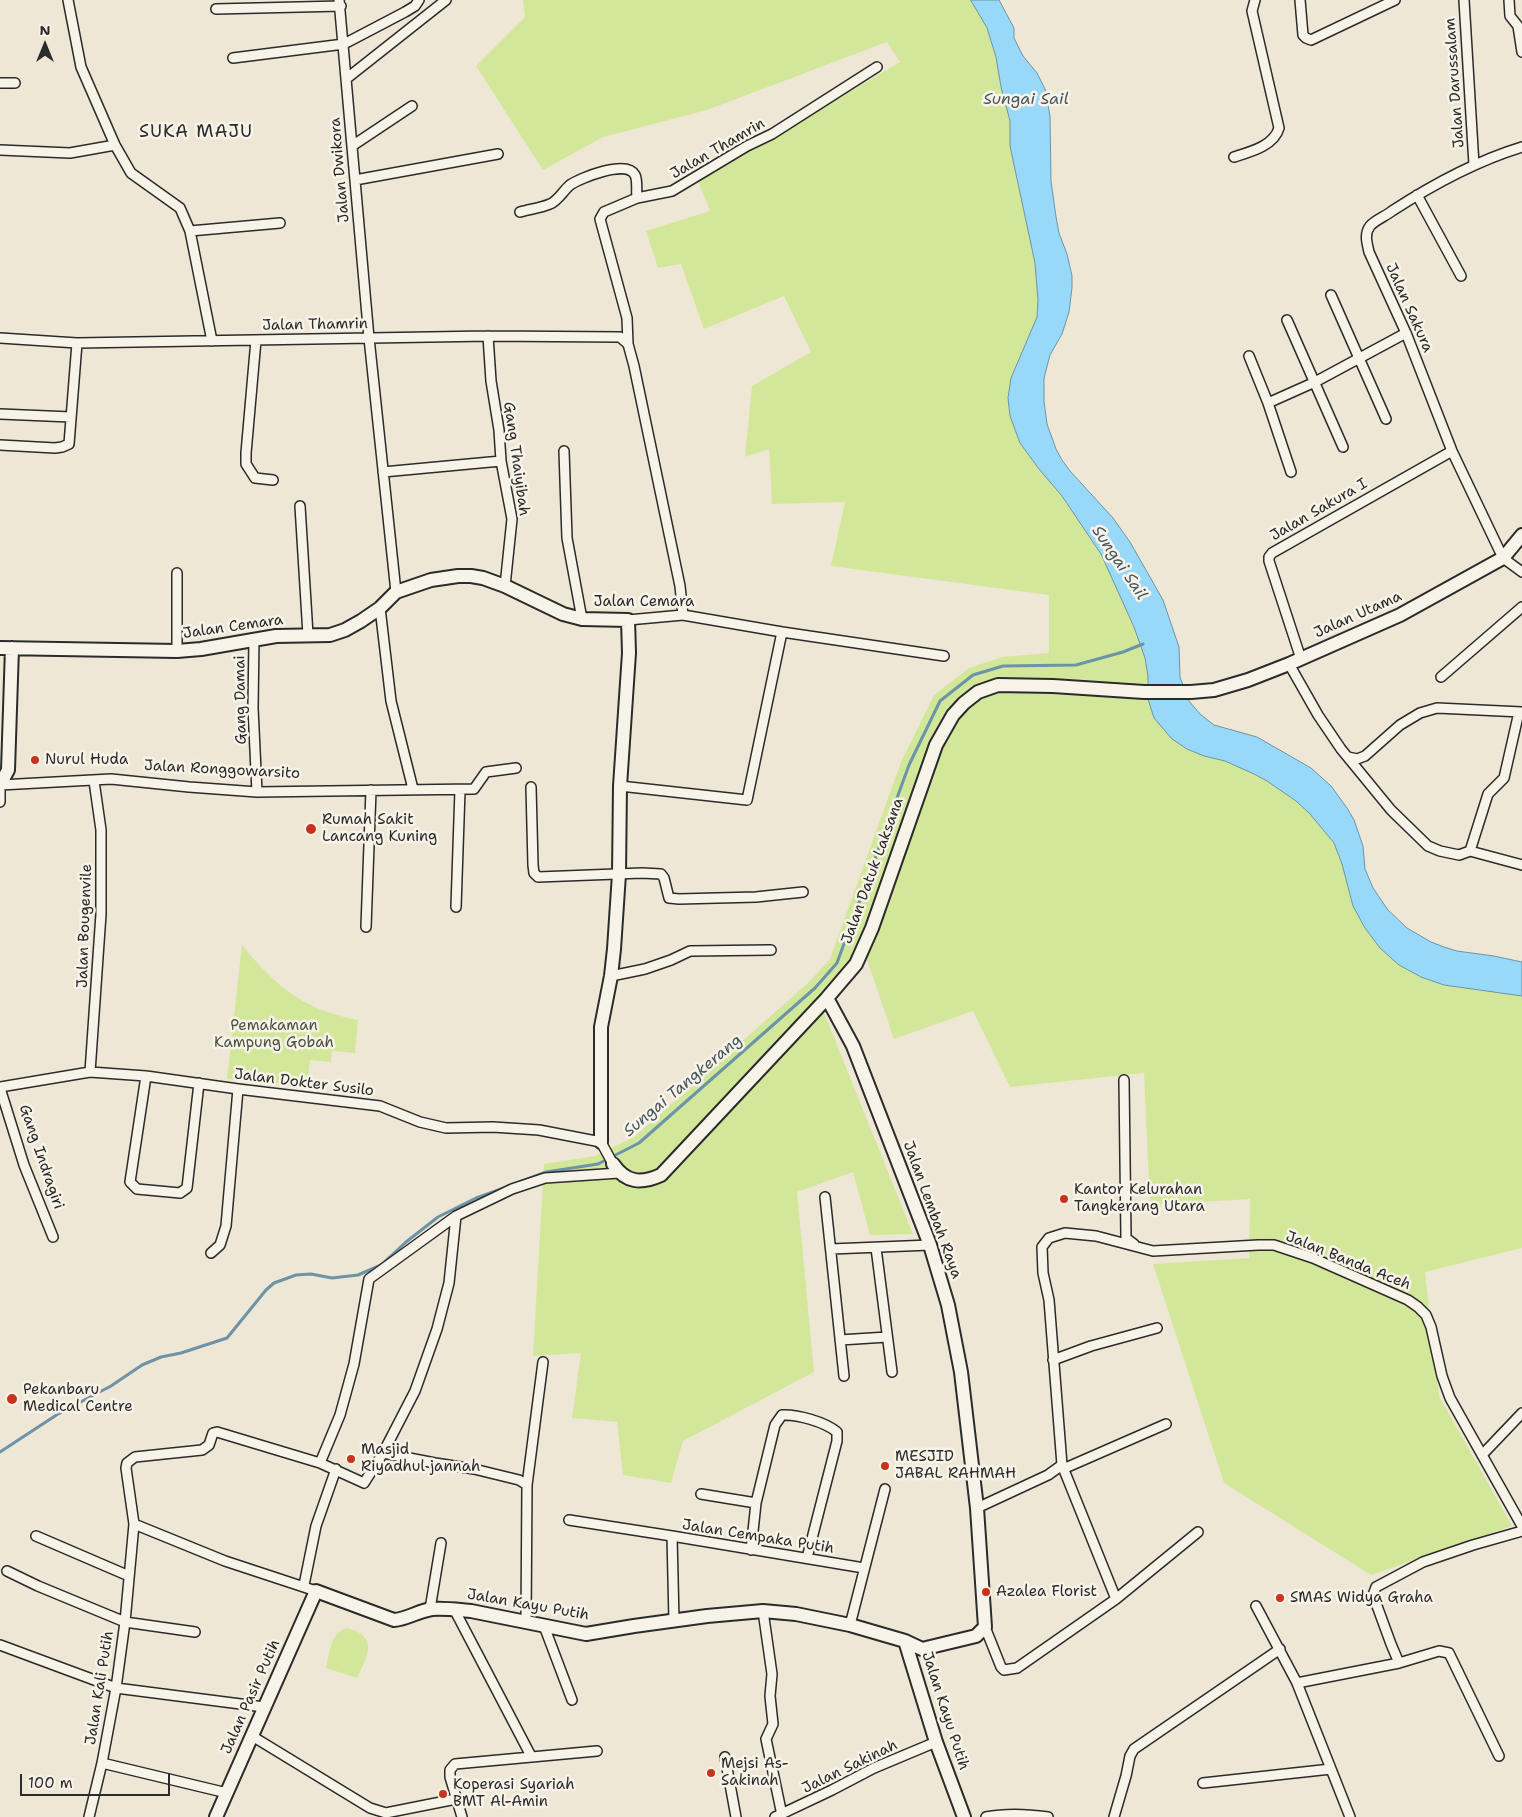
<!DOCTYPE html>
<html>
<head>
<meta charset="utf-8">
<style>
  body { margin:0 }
  #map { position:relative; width:1522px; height:1817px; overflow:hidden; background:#efe7d5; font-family:"Shantell Sans",sans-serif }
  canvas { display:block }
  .north { position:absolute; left:20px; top:20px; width:50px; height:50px; -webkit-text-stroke:4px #f7f3e8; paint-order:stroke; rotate:0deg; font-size:14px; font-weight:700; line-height:20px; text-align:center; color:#2b2b2b }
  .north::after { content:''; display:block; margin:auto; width:18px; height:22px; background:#2b2b2b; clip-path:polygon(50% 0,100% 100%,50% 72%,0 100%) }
  .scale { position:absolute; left:20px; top:1774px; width:150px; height:22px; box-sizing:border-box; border:2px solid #2b2b2b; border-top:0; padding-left:6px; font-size:15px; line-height:18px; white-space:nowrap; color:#2b2b2b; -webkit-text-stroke:4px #f7f3e8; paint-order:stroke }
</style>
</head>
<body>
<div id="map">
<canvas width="1522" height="1817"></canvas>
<div class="north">N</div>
<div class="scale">100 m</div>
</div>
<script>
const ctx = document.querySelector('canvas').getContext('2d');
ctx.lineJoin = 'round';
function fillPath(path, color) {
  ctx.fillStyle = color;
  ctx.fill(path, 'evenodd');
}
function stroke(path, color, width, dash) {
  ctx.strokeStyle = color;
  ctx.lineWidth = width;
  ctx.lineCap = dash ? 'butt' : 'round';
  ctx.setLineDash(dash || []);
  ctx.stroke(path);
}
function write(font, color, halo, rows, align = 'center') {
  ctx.font = font + ' "Shantell Sans",sans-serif';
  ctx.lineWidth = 5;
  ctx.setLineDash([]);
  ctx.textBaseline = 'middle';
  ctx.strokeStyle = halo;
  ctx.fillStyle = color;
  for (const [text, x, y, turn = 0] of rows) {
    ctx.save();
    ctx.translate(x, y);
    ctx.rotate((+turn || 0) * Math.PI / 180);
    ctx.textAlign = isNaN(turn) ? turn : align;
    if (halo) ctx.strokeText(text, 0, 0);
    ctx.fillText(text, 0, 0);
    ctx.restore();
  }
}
fillPath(new Path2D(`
  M 523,0 L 971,0 L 987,28 L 996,57 L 1001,87 L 1010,121 L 1010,146 L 1035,263 L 1038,300 L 1037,317 L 1011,378 L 1008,398 L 1010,416 L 1020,443 L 1039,469 L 1062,496 L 1101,554 L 1134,627 L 1145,658 L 1148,676 L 1148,699 L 1154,718 L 1172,739 L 1187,749 L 1204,756 L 1225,761 L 1254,774 L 1267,781 L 1296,801 L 1310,814 L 1334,843 L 1342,864 L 1353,906 L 1365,928 L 1380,948 L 1399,965 L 1421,977 L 1444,985 L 1522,996 L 1522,1248 L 1425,1272 L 1439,1396 L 1512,1526 L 1371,1575 L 1224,1483 L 1153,1264 L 1249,1258 L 1250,1199 L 1150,1205 L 1144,1073 L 1010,1087 L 973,1011 L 894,1039 L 867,960 L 823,1010 L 913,1234 L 870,1235 L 853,1172 L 797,1192 L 814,1372 L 683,1441 L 671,1483 L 623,1475 L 617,1422 L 572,1418 L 581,1353 L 533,1356 L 544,1164 L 595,1156 L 634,1137 L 809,982 L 830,959 L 901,762 L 934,695 L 969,668 L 1002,657 L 1049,653 L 1049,595 L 831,566 L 845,502 L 772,504 L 769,449 L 745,457 L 752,386 L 811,352 L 784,296 L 704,329 L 681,264 L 658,268 L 646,231 L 710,211 L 698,181 L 900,62 L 887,42 L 707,110 L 603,137 L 543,170 L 476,66 L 525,17 Z
  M 242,945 C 277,988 303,1009 358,1020 L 355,1053 L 332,1051 L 331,1062 L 310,1060 L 307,1088 L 227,1079 Z
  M 347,1628 C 379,1636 368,1656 357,1678 L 326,1668 C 330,1652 330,1633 347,1628 Z`), '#d3e79b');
const water = new Path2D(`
  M 971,0 L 999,0 L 1014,28 L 1014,38 L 1023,56 L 1037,73 L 1045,89 L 1050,116 L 1051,181 L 1056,217 L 1059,233 L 1067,254 L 1072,276 L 1072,288 L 1069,312 L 1062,334 L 1050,355 L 1044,378 L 1044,401 L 1047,424 L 1056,449 L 1062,460 L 1070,471 L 1113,518 L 1130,542 L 1163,600 L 1179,647 L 1180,677 L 1189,701 L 1200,714 L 1214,725 L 1257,737 L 1311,768 L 1331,786 L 1347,808 L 1354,820 L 1363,846 L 1365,869 L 1373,888 L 1388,910 L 1407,928 L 1431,942 L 1444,947 L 1457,951 L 1494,956 L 1522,962 L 1522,996 L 1444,985 L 1421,977 L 1399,965 L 1380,948 L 1365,928 L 1353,906 L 1342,864 L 1334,843 L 1310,814 L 1296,801 L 1267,781 L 1254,774 L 1225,761 L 1204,756 L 1187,749 L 1172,739 L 1154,718 L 1148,699 L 1148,676 L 1145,658 L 1134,627 L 1101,554 L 1062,496 L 1039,469 L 1020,443 L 1010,416 L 1008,398 L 1011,378 L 1037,317 L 1038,300 L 1035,263 L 1010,146 L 1010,121 L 1001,87 L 996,57 L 987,28 Z`);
fillPath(water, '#98d8f9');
stroke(water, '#6c93a7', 1);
stroke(new Path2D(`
  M 520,1182 L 546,1172 L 598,1164 L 639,1143 L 815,988 L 837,963 L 909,765 L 940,701 L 973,675 L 1003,666 L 1076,665 L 1123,652 L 1143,644
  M 0,1452 L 58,1414 L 111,1386 L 142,1365 L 161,1357 L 181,1353 L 227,1338 L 266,1290 L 274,1283 L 296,1275 L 311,1274 L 332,1278 L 358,1275 L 381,1265 L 406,1242 L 438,1217 L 476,1198 L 504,1188`), '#6c93a7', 3);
const street = new Path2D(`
  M 68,0 L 81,67 L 115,145 L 131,173 L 180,208 L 190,231 L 212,341
  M 339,0 L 369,338 L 396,592
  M 1300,0 L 1303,35 L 1306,38 L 1311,40 L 1395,0
  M 1464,0 L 1474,165
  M 1509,0 L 1510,16 L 1518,26 L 1522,52
  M 216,9 L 341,6
  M 233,58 L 344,44 L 405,12 L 415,6 L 419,0
  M 346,79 L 446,0
  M 0,83 L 15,83
  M 352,146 L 412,106
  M 1522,147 C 1476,161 1432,185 1392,211 C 1386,216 1375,220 1370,226 C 1364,234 1367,243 1369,252 L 1406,333 L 1452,451 L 1503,558 L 1522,572
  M 0,150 L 70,153 L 115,145
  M 1234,157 C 1250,152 1274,146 1279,128 L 1252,11 L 1255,0
  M 355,180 L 498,154
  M 1417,195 L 1461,276
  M 520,212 C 530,209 541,208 550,204 C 558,201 563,191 570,185 C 580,178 627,159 635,175 C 638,181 636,192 637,198
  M 190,231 L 280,223
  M 1331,295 L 1386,419
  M 1287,320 L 1343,447
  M 488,336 L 491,381 L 499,430 L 501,461 L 512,519 L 505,586
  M 0,338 L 77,343 L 488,336 L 620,337 L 628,344 L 634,366 L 680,586 L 683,615
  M 256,340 L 246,453 L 246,464 L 255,478 L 273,480
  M 628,344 L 627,318 L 600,219 L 604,212 L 637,198 L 672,191 L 747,146 L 772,134 L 877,67
  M 1249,356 L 1268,403 L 1315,382 L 1406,333
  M 1268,403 L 1291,472
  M 0,414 L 71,417
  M 0,445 L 55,448 L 62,447 L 69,444 L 77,343
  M 564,451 L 567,538 L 582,619
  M 383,472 L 501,461
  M 300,506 L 308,635
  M 177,573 L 177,651
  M 380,608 L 391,701 L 413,789
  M 628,620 L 683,615 L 782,632 L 944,656
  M 254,639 L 253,708 L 257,792
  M 1301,659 L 1269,561 L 1269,557 L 1272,553 L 1452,451
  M 1289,664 L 1318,715 L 1341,749 L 1391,810 L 1428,846 L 1440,851 L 1459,855 L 1470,851 L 1488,794 L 1504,778 L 1519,712
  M 1441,677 L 1522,607
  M 1348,757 L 1357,759 L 1365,756 L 1400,725 L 1420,713 L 1437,708 L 1522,712
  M 620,786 L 747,800 L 782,632
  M 531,787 L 533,865 L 534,873 L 538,877 L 642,873 L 661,874 L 664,878 L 669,898 L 679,899 L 756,897 L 803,892
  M 0,802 L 0,785 L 111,779 L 189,787 L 257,792 L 474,789 L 486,772 L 516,768
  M 1470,851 L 1522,865
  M 456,907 L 460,790
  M 366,927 L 371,790
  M 611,976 L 645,969 L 671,960 L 690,951 L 771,950
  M 90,1072 L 101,914 L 101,830 L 94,781
  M 146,1076 L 130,1182 L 137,1189 L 180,1193 L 187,1188 L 199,1083
  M 1124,1080 L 1126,1238 L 1134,1244
  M 0,1087 L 90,1072 L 146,1076 L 238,1089 L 380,1106 L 420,1122 L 446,1128 L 493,1127 L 539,1130 L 601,1142 L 613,1164
  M 0,1088 L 24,1165 L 53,1237
  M 825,1197 L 844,1376
  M 876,1248 L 892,1372
  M 831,1249 L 930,1245
  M 211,1253 L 220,1245 L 226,1226 L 238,1089
  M 840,1340 L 887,1337
  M 1053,1360 L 1091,1346 L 1157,1328
  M 383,1453 L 435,1463 L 474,1469 L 519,1480 L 527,1485 L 526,1622
  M 1482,1455 L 1522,1413
  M 320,1463 L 340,1415 L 354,1364 L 369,1279 L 456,1216 L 512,1189 L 545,1178 L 619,1173
  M 1062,1465 L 1116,1599
  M 1063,1469 L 1166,1424
  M 527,1485 L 543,1362
  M 701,1494 L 756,1503
  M 977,1508 L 1048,1475 L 1062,1465 L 1049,1300 L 1043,1273 L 1042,1247 L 1049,1238 L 1065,1233 L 1096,1236 L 1153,1251 L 1258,1245 L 1274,1245 L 1313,1258 L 1408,1300 L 1418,1307 L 1426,1315 L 1431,1327 L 1442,1376 L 1450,1398 L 1522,1526
  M 569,1520 L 672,1536
  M 134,1524 L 225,1561 L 316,1591
  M 36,1536 L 129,1576
  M 751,1550 L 756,1503 L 775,1425 L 782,1415 C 797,1414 825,1422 837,1432 L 837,1441 L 807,1558
  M 7,1571 L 38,1586 L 125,1622 L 195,1632
  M 304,1585 L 316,1526 L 336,1469
  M 1256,1606 L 1297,1683 L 1350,1817
  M 430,1609 L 441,1543
  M 454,1609 L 531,1756
  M 763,1611 L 772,1674 L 770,1696 L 773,1724 L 766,1739 L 782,1815
  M 674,1621 L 672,1536 L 864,1568
  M 850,1625 L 885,1489
  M 544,1626 L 572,1700
  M 985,1627 L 1001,1667 L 1004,1670 L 1017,1668 L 1116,1599 L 1198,1532
  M 0,1645 L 116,1688 L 264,1707
  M 1399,1663 L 1391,1644 L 1373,1595 L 1376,1587 L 1423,1562 L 1473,1545 L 1522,1531
  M 1297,1683 L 1399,1663 L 1439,1651 L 1449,1653 L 1499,1756
  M 252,1736 L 370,1808 L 386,1813 L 456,1799
  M 725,1757 L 736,1817
  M 102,1763 L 227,1793
  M 1203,1783 L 1331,1769
  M 89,1817 L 102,1763 L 116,1688 L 125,1622 L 134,1524 L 126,1468 L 127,1463 L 135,1457 L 202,1450 L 209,1445 L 213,1433 L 217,1432 L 320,1463 L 364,1483 L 383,1453 L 415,1391 L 437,1329 L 449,1283 L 456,1216
  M 462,1817 L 450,1777 L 450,1770 L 455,1764 L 597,1751
  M 775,1817 L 832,1790 L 874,1768 L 936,1742
  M 986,1817 C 1007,1813 1026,1814 1048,1817
  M 1114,1817 L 1126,1776 L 1130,1756 L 1134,1749 L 1280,1649`);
const secondary = new Path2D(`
  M 0,648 L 177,651 L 201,649 L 276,636 L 330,635 L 345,630 L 361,621 L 380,608 L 396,592 L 431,580 L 458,576 L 471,576 L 483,578 L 505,586 L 563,614 L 582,619 L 628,620 L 629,653 L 620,786 L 619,874 L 614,949 L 611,976 L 601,1027 L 601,1142
  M 0,785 L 8,770 L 12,648
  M 613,1164 C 626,1183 641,1184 661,1175 L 827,998 L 856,964 L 872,928 L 936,745 L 953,715 L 964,703 L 978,692 L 998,685 L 1053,686 L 1144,692 L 1191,692 L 1214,690 L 1248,680 L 1289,664 L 1400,615 L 1503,558 L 1522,535
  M 905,1641 L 936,1742 L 964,1817
  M 216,1817 L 316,1591 L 394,1620 C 407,1619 418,1611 432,1609 C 445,1608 459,1610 471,1611 L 586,1634 L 634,1626 L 707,1616 L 763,1611 L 796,1614 L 850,1625 L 905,1641 L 922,1649 L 976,1636 L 985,1627 L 977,1508 L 961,1372 L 948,1305 L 930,1245 L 853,1046 L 827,998`);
stroke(street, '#2b2b2b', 12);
stroke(secondary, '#2b2b2b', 16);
stroke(street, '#f7f3e8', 9);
stroke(secondary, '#f7f3e8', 12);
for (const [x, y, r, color] of [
  [35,760,5,"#c8321e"],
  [311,829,6,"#c8321e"],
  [1064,1199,5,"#c8321e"],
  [12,1399,6,"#c8321e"],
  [351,1459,5,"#c8321e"],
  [885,1466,5,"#c8321e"],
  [986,1592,5,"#c8321e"],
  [1280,1598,5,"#c8321e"],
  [711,1773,5,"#c8321e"],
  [443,1794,5,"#c8321e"]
]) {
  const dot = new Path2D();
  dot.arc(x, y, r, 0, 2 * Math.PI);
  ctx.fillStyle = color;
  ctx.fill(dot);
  stroke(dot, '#f7f3e8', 2);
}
write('15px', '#2b2b2b', '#f7f3e8', [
  ["Jalan Darussalam",1455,83,-94],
  ["Jalan Thamrin",718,149,-30],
  ["Jalan Dwikora",340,170,-95],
  ["Jalan Sakura",1409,308,66],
  ["Jalan Thamrin",315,325,-1],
  ["Gang Thaiyibah",516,459,82],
  ["Jalan Sakura I",1319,510,-30],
  ["Jalan Cemara",644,602],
  ["Jalan Utama",1358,615,-24],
  ["Jalan Cemara",233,627,-8],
  ["Gang Damai",241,700,-91],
  ["Jalan Ronggowarsito",222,770,3],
  ["Jalan Datuk Laksana",873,871,-70],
  ["Jalan Bougenvile",85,926,-88],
  ["Jalan Dokter Susilo",304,1083,7],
  ["Gang Indragiri",41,1157,71],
  ["Jalan Lembah Raya",932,1210,70],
  ["Jalan Banda Aceh",1348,1261,22],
  ["Jalan Cempaka Putih",758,1537,9],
  ["Jalan Kayu Putih",528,1605,10],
  ["Jalan Kali Putih",100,1688,-81],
  ["Jalan Pasir Putih",251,1697,-66],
  ["Jalan Kayu Putih",945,1711,72],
  ["Jalan Sakinah",850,1767,-26]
]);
write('15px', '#2b2b2b', '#f7f3e8', [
  ["Nurul Huda",45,760],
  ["Rumah Sakit",322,820],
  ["Lancang Kuning",322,837],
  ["Kantor Kelurahan",1074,1190],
  ["Tangkerang Utara",1074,1207],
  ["Pekanbaru",23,1390],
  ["Medical Centre",23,1407],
  ["Masjid",361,1450],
  ["Riyadhul jannah",361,1467],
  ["MESJID",895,1457],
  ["JABAL RAHMAH",895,1474],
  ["Azalea Florist",996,1592],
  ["SMAS Widya Graha",1290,1598],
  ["Mejsi As-",721,1764],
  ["Sakinah",721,1781],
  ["Koperasi Syariah",453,1785],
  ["BMT Al-Amin",453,1802]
], 'left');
write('15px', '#4d5141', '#f7f3e8', [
  ["Pemakaman",274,1026],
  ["Kampung Gobah",274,1043]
]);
write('italic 16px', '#46565e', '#f7f3e8', [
  ["Sungai Sail",1026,100],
  ["Sungai Sail",1119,563,56],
  ["Sungai Tangkerang",683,1086,-40]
]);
ctx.letterSpacing = '1px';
write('18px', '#2b2b2b', '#f7f3e8', [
  ["SUKA MAJU",196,132]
]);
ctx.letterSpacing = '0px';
</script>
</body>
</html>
